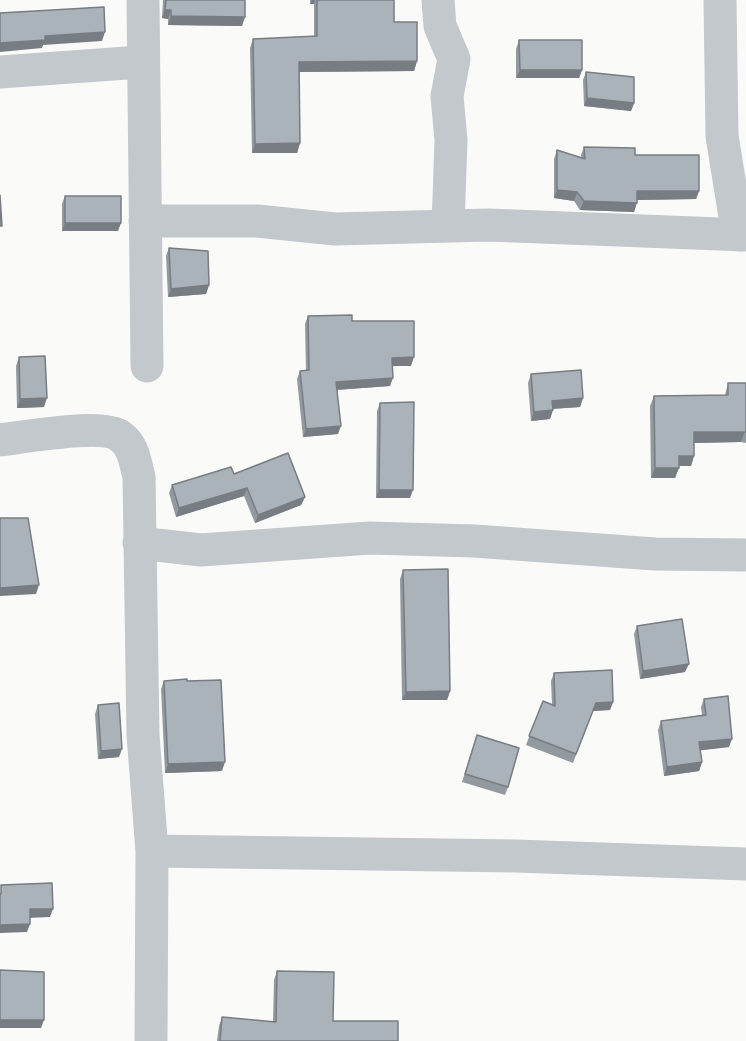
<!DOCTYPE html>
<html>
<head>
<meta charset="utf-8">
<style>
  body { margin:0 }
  canvas { display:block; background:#fafaf8 }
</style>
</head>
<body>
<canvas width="746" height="1041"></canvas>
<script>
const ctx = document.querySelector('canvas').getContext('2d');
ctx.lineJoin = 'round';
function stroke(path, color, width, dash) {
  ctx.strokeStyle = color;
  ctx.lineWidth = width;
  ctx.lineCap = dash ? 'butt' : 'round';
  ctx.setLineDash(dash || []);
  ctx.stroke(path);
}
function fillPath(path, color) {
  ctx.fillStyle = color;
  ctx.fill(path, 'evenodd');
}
stroke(new Path2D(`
  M 143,0 L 147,366
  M 438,0 L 440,26 L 454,59 L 447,96 L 451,140 L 448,226
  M 720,0 L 722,136 L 738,235
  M 0,72 L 141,62
  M 145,221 L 257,221 L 335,229 L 489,225 L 746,235
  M 0,440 C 24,437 102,423 120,436 C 134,446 135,462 139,477 L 143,735 L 152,851 L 151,1041
  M 139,543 L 201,550 L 370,538 L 474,541 L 655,554 L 746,555
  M 152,851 L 516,856 L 746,864`), '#c3c8cc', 33);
fillPath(new Path2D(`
  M 163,0 L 245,0 L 242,26 L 168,25 L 168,19 L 162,18 Z
  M 310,0 L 394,0 L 394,22 L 417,61 L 414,71 L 300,72 L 300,143 L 297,153 L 252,153 L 250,48 L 253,39 L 314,37 L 314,4 L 310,4 Z
  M 519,40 L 582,70 L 579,78 L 516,78 L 516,49 Z
  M 586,72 L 634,103 L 631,111 L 584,106 L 583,80 Z
  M 584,147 L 635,155 L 699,191 L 696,199 L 637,200 L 634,212 L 580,210 L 574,201 L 554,198 L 554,159 L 557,150 L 581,158 L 581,155 Z
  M 65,196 L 118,231 L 62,231 L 62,204 Z
  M 169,248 L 209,285 L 206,294 L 168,297 L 166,256 Z
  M 308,316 L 352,321 L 411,366 L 393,366 L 390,386 L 337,390 L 338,434 L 303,437 L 297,379 L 300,371 L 306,371 L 305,324 Z
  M 19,357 L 44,407 L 17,408 L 16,366 Z
  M 531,374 L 583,398 L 580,407 L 553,409 L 550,419 L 531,421 L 528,383 Z
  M 728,383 L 746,383 L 746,443 L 741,442 L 694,443 L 694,456 L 691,466 L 679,466 L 675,478 L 651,478 L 650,406 L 654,396 L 725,395 Z
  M 380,403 L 410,498 L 376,498 L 377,411 Z
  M 234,474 L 305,497 L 301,505 L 255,523 L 244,496 L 176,517 L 169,493 L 172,485 Z
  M 403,570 L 450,691 L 447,700 L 402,700 L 400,579 Z
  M 637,626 L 685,672 L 640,679 L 634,634 Z
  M 554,673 L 613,702 L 610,710 L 593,711 L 573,763 L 526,745 L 543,701 L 552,704 L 551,681 Z
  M 164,681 L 222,771 L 165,773 L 161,689 Z
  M 704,699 L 729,747 L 700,750 L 702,762 L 699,771 L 664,776 L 658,730 L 661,721 L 702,715 L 701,707 Z
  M 98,705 L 119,757 L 98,759 L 95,714 Z
  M 477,735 L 508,787 L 505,795 L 462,782 Z
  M 277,971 L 333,1021 L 398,1041 L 217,1041 L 219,1026 L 222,1017 L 273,1022 L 274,980 Z`), '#929a9f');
fillPath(new Path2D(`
  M 312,0 L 315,0 L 314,4 L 310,4 Z
  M 165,10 L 171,10 L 168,19 L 162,18 Z
  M 171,16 L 245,17 L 242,26 L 168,25 Z
  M 105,32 L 102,41 L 43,45 L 42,48 L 0,52 L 0,43 L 45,36 Z
  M 417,61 L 414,71 L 296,72 L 299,62 Z
  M 520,70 L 582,70 L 579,78 L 516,78 Z
  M 587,98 L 634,103 L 631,111 L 584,106 Z
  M 300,143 L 297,153 L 252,153 L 255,144 Z
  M 557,190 L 577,192 L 574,201 L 554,198 Z
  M 637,191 L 699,191 L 696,199 L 634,200 Z
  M 584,201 L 637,203 L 634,212 L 580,210 Z
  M 65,223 L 121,223 L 118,231 L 62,231 Z
  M 209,285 L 206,294 L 168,297 L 171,289 Z
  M 414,357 L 411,366 L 389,366 L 392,358 Z
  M 393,378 L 390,386 L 333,390 L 336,382 Z
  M 47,398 L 44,407 L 17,408 L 20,399 Z
  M 583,398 L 580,407 L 549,409 L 552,401 Z
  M 553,410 L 550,419 L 531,421 L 534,412 Z
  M 341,426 L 338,434 L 303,437 L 306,429 Z
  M 745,431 L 741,442 L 691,443 L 694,432 Z
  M 679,456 L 694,456 L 691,466 L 675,466 Z
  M 655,468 L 679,468 L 675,478 L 651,478 Z
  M 247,488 L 244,496 L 176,517 L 179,508 Z
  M 379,490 L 413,490 L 410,498 L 376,498 Z
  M 305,497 L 301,505 L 255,523 L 258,515 Z
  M 39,585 L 36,594 L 0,596 L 0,588 Z
  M 689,664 L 685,672 L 640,679 L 643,671 Z
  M 450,691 L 447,700 L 402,700 L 406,692 Z
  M 613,702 L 610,710 L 593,711 L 573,763 L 596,703 Z
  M 732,739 L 729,747 L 696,751 L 699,742 Z
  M 122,749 L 119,757 L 98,759 L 101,751 Z
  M 225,762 L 222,771 L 165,773 L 168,764 Z
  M 702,762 L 699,771 L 664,776 L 667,767 Z
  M 30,909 L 53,909 L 50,917 L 27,918 Z
  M 30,924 L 27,932 L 0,933 L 0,925 Z
  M 0,1020 L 44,1020 L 41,1028 L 0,1028 Z`), '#777d82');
const building = new Path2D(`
  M 166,0 L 245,0 L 245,17 L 171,16 L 171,10 L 165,10 Z
  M 317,0 L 394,0 L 394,22 L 417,22 L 417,61 L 299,62 L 300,143 L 255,144 L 253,39 L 317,36 Z
  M 104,7 L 105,32 L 45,36 L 45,40 L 0,43 L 0,13 Z
  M 519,40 L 582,40 L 582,70 L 520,70 Z
  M 586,72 L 634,77 L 634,103 L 587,98 Z
  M 584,147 L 635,148 L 635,155 L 699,155 L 699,191 L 637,191 L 637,203 L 584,201 L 577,192 L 557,190 L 557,150 L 585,159 Z
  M 0,195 L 2,226 L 0,226 Z
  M 65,196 L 121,196 L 121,223 L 65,223 Z
  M 169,248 L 208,251 L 209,285 L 171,289 Z
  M 352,315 L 352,321 L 414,321 L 414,357 L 392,358 L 393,378 L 336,382 L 341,426 L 306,429 L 300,371 L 309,370 L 308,316 Z
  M 45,356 L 47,398 L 20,399 L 19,357 Z
  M 581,370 L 583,398 L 552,401 L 553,410 L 534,412 L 531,374 Z
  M 728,383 L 746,383 L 746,432 L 694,432 L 694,456 L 679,456 L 679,468 L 655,468 L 654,396 L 728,395 Z
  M 414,402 L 413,490 L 379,490 L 380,403 Z
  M 288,453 L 305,497 L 258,515 L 247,488 L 179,508 L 172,485 L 231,467 L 234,474 Z
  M 0,518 L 28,518 L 39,585 L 0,588 Z
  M 448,569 L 450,691 L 406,692 L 403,570 Z
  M 682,619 L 689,664 L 643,671 L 637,626 Z
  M 612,670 L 613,702 L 596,703 L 576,754 L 529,736 L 543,701 L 555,706 L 554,673 Z
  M 187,679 L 187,681 L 221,680 L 225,762 L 168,764 L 164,681 Z
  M 728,696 L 732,739 L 699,742 L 702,762 L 667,767 L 661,721 L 706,715 L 704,699 Z
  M 119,703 L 122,749 L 101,751 L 98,705 Z
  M 477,735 L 519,748 L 508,787 L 465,774 Z
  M 52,883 L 53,909 L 30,909 L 30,924 L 0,925 L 0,894 L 1,894 L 1,885 Z
  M 0,970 L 44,972 L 44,1020 L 0,1020 Z
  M 277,971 L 334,972 L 333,1021 L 398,1021 L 398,1041 L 220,1041 L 222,1017 L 276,1022 Z`);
fillPath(building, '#aab3b9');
stroke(building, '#777d82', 1.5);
</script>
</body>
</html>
